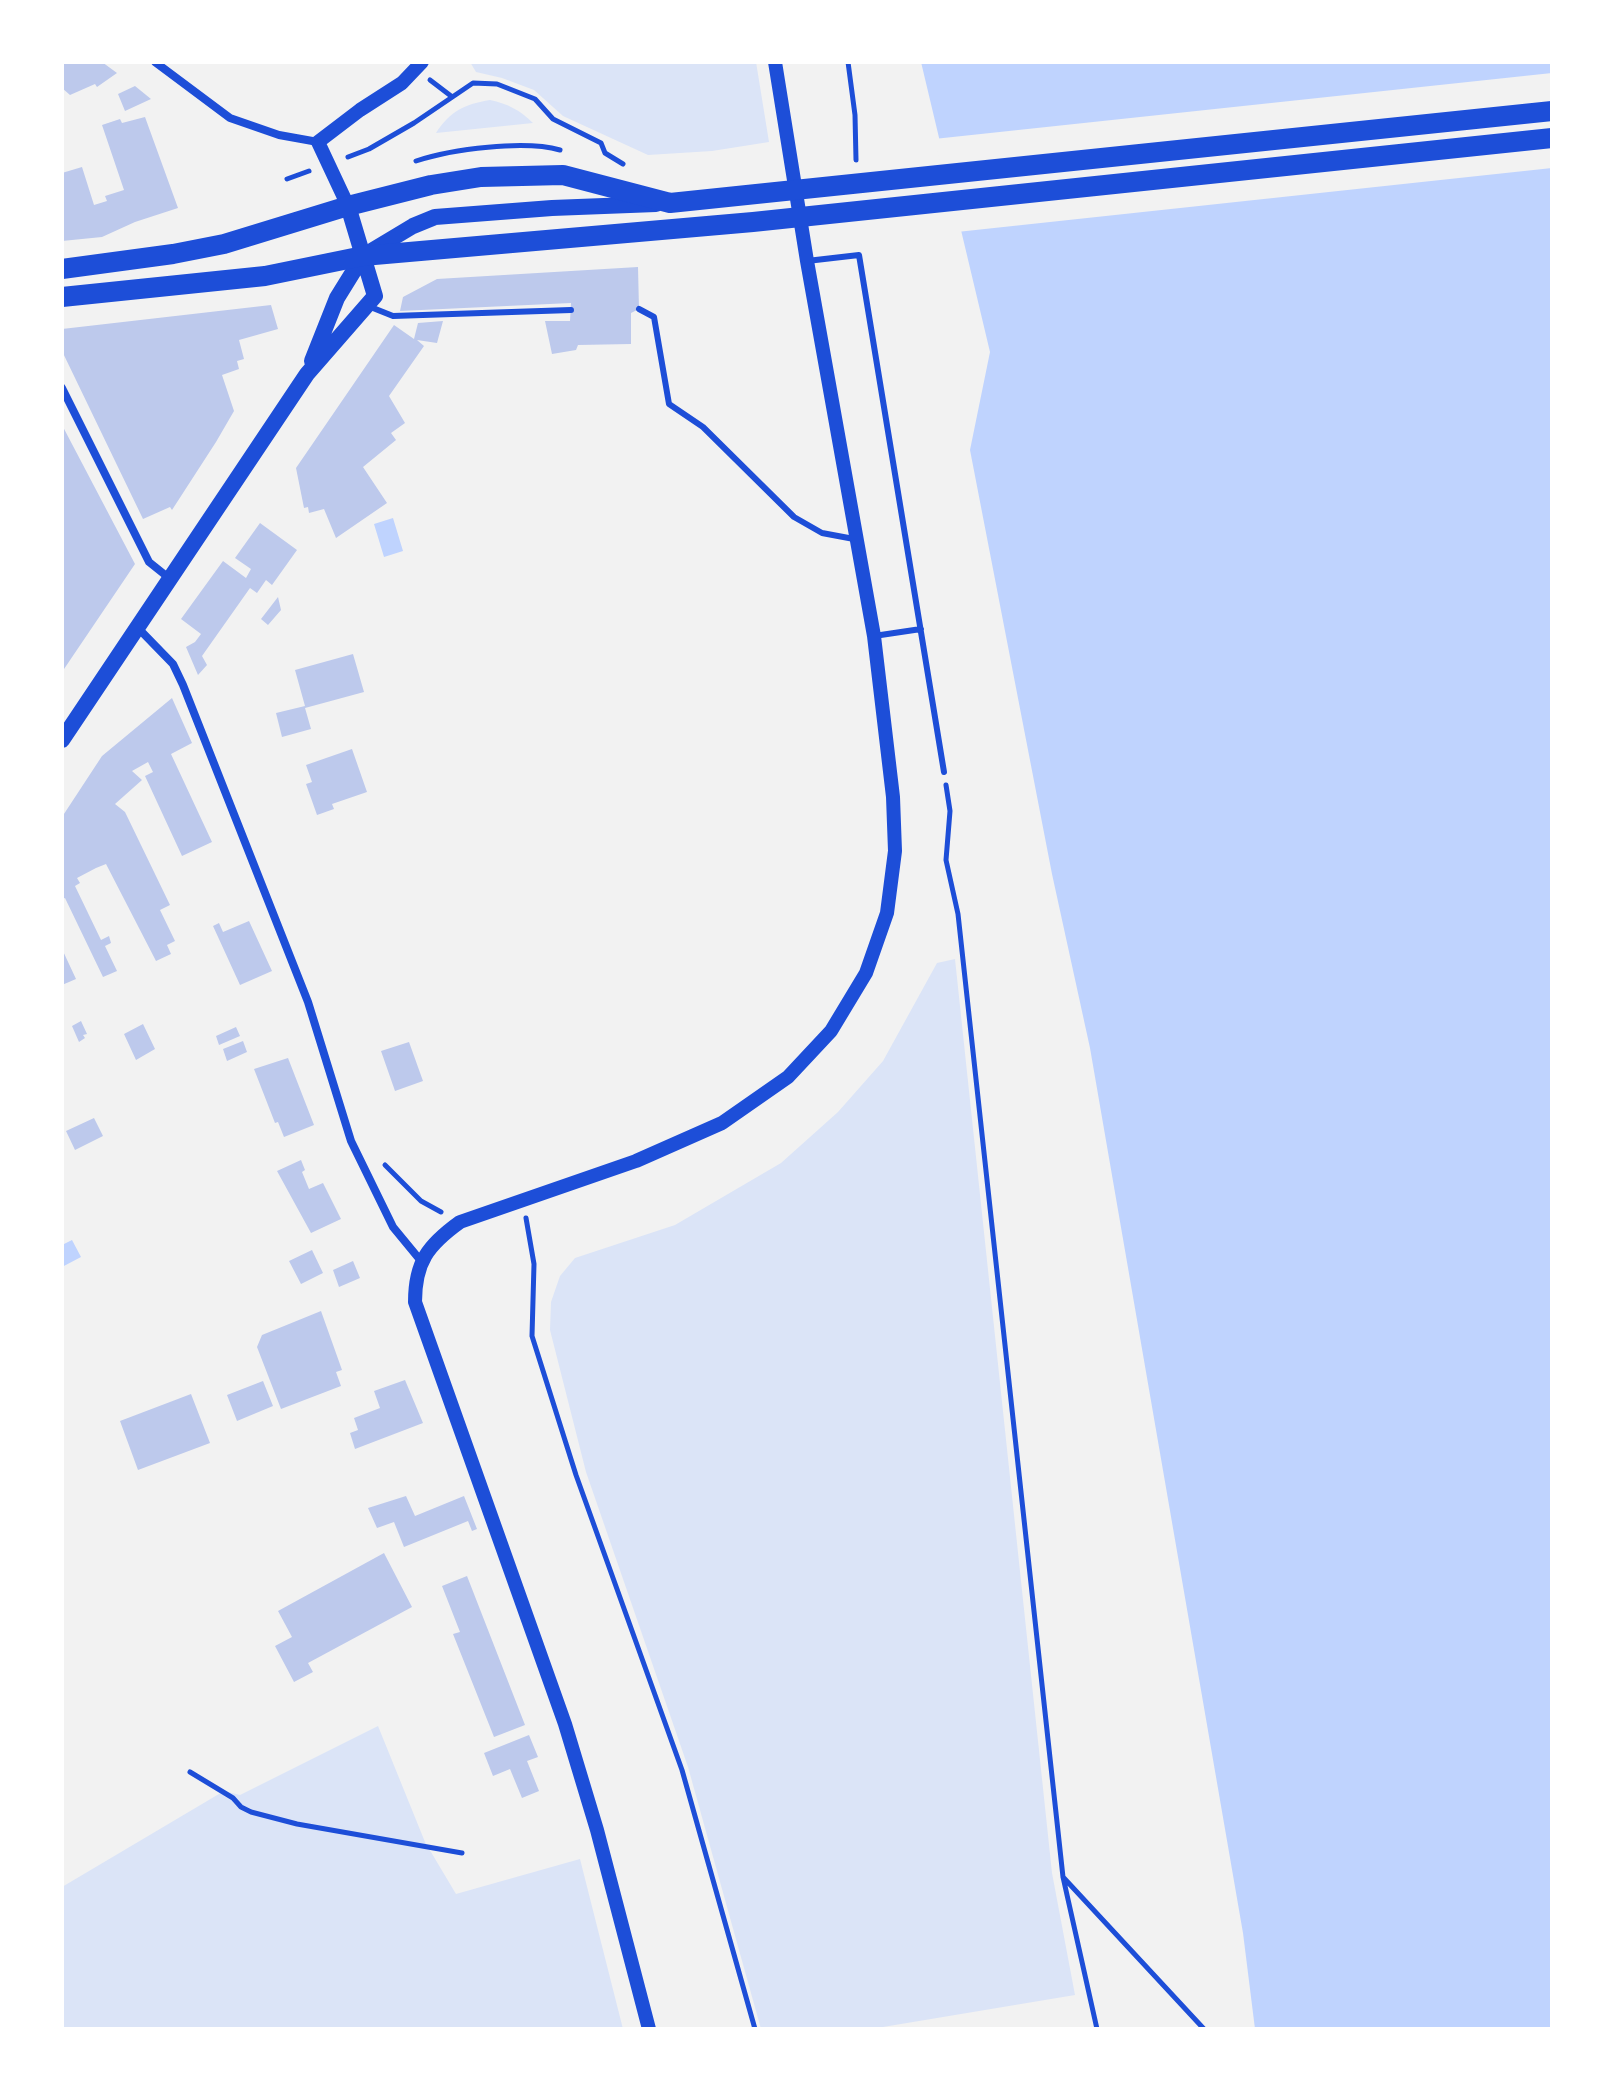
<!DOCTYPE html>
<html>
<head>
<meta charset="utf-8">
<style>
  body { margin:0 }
  #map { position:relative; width:1614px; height:2091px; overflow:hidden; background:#f2f2f2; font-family:Mulish,sans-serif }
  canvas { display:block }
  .frame { position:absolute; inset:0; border:64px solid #fff; pointer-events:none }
</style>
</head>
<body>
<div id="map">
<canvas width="1614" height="2091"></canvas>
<div class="frame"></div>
</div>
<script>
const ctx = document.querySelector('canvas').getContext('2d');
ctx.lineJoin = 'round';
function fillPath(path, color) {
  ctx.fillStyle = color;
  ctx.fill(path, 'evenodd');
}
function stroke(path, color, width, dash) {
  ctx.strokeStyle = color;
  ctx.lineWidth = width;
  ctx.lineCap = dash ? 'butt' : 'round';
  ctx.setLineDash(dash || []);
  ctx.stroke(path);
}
fillPath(new Path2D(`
  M 470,62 L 756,62 L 769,142 L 712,151 L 648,155 L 563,116 L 534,90 L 502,78 L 476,72 Z
  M 490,100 C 508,104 520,110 533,123 L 436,133 C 450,111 465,104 490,100 Z
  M 955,959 L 1052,1873 L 1075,1995 L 871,2029 L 761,2029 L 688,1767 L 586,1472 L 550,1330 L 551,1302 L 560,1276 L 575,1258 L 675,1225 L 781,1163 L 838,1112 L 883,1061 L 937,963 Z
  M 378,1726 L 425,1842 L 456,1894 L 580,1859 L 623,2029 L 62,2029 L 62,1887 L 224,1791 L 240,1795 Z`), '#dbe4f7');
fillPath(new Path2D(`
  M 921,62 L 1552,62 L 1552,2029 L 1255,2029 L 1243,1933 L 1090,1048 L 1052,874 L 970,450 L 990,352 Z
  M 393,518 L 403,551 L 384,557 L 374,524 Z
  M 72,1240 L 81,1257 L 62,1267 L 62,1245 Z`), '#bfd3fe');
fillPath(new Path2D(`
  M 1552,73 L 1552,168 L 957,232 L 934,139 Z`), '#f2f2f2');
fillPath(new Path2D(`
  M 62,62 L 102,62 L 117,73 L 97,87 L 95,84 L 70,95 L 62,88 Z
  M 135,86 L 151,99 L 125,111 L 118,94 Z
  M 145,117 L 178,208 L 135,222 L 102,237 L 62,241 L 62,173 L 82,167 L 94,205 L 107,201 L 105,196 L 124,190 L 102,125 L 120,119 L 122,123 Z
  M 638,267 L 639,309 L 631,313 L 631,344 L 578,345 L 576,350 L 552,354 L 545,321 L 570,321 L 571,303 L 400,311 L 403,297 L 437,279 Z
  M 271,305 L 278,329 L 239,340 L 244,359 L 237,361 L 239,369 L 222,375 L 234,411 L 216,442 L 172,510 L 170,507 L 143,519 L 62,351 L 62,329 Z
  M 443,321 L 437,343 L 417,340 L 424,346 L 389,396 L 405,423 L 391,433 L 396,440 L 363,467 L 387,503 L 336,538 L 324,509 L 309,513 L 308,507 L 304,508 L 296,468 L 394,325 L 414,339 L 418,323 Z
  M 62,425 L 135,564 L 62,672 Z
  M 260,523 L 297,550 L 272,585 L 266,580 L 257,593 L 250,588 L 202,656 L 207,665 L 198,675 L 186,647 L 195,642 L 201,634 L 181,619 L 223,561 L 246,578 L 251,569 L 235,558 Z
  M 278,597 L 281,610 L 268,625 L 261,619 Z
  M 353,654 L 364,692 L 305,708 L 311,729 L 282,737 L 276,713 L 305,706 L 295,670 Z
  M 172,698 L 192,743 L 171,754 L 212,842 L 182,856 L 145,776 L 153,772 L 148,762 L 132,771 L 142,780 L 115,804 L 125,812 L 170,905 L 160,910 L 175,941 L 167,945 L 171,954 L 156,961 L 106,864 L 96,868 L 77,878 L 80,883 L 75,886 L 101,940 L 109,936 L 111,943 L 105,946 L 117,971 L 103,977 L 65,898 L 62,899 L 62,817 L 102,756 Z
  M 352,749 L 367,792 L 332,804 L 334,809 L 317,815 L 306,784 L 312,782 L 306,765 Z
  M 249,921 L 272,971 L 240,985 L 213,926 L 219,923 L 223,932 Z
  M 62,949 L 76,979 L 62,985 Z
  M 81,1021 L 87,1034 L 83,1035 L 85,1038 L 79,1042 L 72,1026 Z
  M 143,1024 L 155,1049 L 136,1060 L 124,1034 Z
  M 236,1027 L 240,1036 L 219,1045 L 216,1036 Z
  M 243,1041 L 247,1052 L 227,1061 L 223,1049 Z
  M 409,1042 L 423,1081 L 395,1091 L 381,1051 Z
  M 288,1058 L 314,1125 L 284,1137 L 278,1122 L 275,1123 L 254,1069 Z
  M 94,1118 L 103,1136 L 75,1150 L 66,1131 Z
  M 301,1160 L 305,1170 L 302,1172 L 309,1189 L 323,1183 L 341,1219 L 311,1233 L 277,1171 Z
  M 312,1250 L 323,1273 L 301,1284 L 289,1261 Z
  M 353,1261 L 360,1278 L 339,1287 L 333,1270 Z
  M 321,1311 L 342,1370 L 336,1372 L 341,1386 L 281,1409 L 257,1347 L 262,1335 Z
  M 405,1380 L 423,1423 L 355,1449 L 350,1433 L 358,1430 L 354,1418 L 380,1408 L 374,1391 Z
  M 263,1381 L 273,1406 L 237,1421 L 227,1395 Z
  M 191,1394 L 210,1443 L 138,1470 L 120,1421 Z
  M 406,1496 L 415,1516 L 464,1496 L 477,1529 L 472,1531 L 468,1521 L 404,1547 L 394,1522 L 377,1528 L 368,1508 Z
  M 384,1553 L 412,1607 L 308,1663 L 313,1672 L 294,1682 L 275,1646 L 292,1637 L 278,1611 Z
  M 467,1576 L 525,1725 L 494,1737 L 453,1634 L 460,1632 L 442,1586 Z
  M 529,1735 L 538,1757 L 527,1761 L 539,1791 L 522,1798 L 510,1769 L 493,1776 L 484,1753 Z`), '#bdc9ec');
stroke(new Path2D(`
  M 848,62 L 855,115 L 856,160
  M 430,80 L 451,96
  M 348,157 L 369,149 L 414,123 L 473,83 L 497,84 L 535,99 L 553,119 L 601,143 L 605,153 L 623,164
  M 416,161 C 452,149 524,140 560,150
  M 287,179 L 309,171
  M 946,785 L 950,811 L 946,860 L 958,914 L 1063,1877 L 1097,2029
  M 385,1165 L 421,1201 L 441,1212
  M 526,1218 L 534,1264 L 532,1336 L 576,1475 L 682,1770 L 755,2029
  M 190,1772 L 233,1798 L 241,1807 L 251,1812 L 297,1824 L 462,1853
  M 1063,1877 L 1204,2029`), '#1d4ed8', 5);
stroke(new Path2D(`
  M 807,261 L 859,255 L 944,772
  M 368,306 L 393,316 L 571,310
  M 639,309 L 654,317 L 669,404 L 703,427 L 794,517 L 822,533 L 854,539
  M 874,636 L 921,629`), '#1d4ed8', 6);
stroke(new Path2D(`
  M 155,62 L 230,118 L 279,135 L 318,142
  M 62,388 L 149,562 L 169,578
  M 138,628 L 173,664 L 183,685 L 308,1002 L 351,1141 L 393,1227 L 421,1261`), '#1d4ed8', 8);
stroke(new Path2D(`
  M 348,206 L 318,142 L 360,110 L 402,83 L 422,62
  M 649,2029 L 597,1830 L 565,1724 L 415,1302 C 415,1262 428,1245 460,1222 L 636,1161 L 722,1123 L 788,1077 L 831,1031 L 866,973 L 887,913 L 895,851 L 893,797 L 874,636 L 807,261 L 775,62`), '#1d4ed8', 14);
stroke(new Path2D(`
  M 312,361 L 337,298 L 363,256 L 413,226 L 435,217 L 552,208 L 656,204
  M 62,740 L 307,374 L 375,296 L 348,206`), '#1d4ed8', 16);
stroke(new Path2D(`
  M 62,269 L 173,254 L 224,244 L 348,206 L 431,185 L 481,177 L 563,175 L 670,203 L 1552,111
  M 62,297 L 265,276 L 363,256 L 753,222 L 1552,138`), '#1d4ed8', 20);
</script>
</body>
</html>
